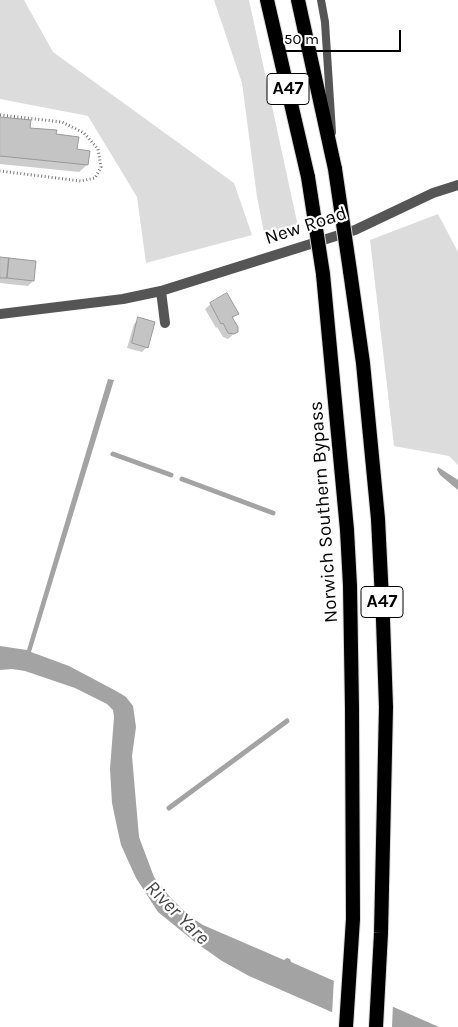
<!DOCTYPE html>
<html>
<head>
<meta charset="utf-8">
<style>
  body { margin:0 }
  #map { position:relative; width:458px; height:1027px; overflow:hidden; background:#fff; font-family:Karla,sans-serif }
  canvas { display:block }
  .scale { position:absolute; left:276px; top:30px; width:125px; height:22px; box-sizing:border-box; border:2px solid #000; border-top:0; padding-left:6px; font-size:15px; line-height:18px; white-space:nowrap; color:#000; -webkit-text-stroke:4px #fff; paint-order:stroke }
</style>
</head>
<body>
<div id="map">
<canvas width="458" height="1027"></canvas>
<div class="scale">50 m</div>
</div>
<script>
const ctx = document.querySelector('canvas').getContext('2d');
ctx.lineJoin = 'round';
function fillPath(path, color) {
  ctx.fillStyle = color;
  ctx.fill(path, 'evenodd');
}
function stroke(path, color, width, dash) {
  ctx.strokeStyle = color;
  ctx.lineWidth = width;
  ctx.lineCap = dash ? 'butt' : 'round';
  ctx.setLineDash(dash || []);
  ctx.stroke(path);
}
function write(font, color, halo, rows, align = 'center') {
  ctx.font = font + ' Karla,sans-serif';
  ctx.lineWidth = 4.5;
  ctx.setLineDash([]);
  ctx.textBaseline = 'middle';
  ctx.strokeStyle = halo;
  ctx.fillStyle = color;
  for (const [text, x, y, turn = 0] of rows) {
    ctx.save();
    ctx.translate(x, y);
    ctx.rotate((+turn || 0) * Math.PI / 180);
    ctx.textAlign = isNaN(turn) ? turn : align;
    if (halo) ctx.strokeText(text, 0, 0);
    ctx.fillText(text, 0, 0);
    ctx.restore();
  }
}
fillPath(new Path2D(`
  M 0,0 L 24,0 L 53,52 L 234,183 L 252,235 L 146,263 L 137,197 L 88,116 L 0,99 Z
  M 214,0 L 249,0 L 299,231 L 266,243 L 257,197 L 242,83 Z
  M 438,214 L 458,252 L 458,465 L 449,456 L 394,446 L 370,240 Z`), '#dcdcdc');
fillPath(new Path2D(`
  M 108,379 L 114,380 L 31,652 L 69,666 L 118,692 L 126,697 L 133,706 L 136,727 L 132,756 L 139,837 L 154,877 L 170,897 L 189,916 L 203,925 L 284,960 L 287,958 L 290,959 L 291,962 L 439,1027 L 366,1027 L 249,976 L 222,961 L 195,942 L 158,912 L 136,878 L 121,845 L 117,827 L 112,803 L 110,769 L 114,717 L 113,710 L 107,704 L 75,688 L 25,671 L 12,669 L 0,670 L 0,646 L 27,650 Z
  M 438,467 L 458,480 L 458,490 L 440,475 L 437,470 Z`), '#a3a3a3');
fillPath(new Path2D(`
  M 334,978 L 393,1003 L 392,1027 L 360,1027 L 332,1015 Z`), '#fff');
fillPath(new Path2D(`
  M 0,119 L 29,129 L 55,135 L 87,165 L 79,172 L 0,164 Z
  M 0,258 L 33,281 L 28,286 L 0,283 Z
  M 211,304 L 238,313 L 232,319 L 237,331 L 228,339 L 223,337 L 217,327 L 216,328 L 205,309 Z
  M 139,319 L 147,347 L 142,352 L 127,348 L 134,324 Z`), '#0003');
stroke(new Path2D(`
  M 113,454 L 171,475
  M 182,479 L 273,513
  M 169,808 L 287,721`), '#a3a3a3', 5);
const building = new Path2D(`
  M 0,117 L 31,120 L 30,128 L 57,130 L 56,134 L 79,137 L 77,149 L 90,151 L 88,165 L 0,156 Z
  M 0,257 L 9,258 L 7,278 L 0,278 Z
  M 9,258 L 36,261 L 34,281 L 7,278 Z
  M 227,293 L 239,314 L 232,317 L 238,327 L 238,332 L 234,334 L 228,333 L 223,323 L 221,324 L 210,303 Z
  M 138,317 L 155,322 L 148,348 L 132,343 Z`);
fillPath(building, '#c4c4c4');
stroke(building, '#999', 1);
const trunk = new Path2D(`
  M 267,0 L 308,177
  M 298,0 L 335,169
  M 350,271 L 363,363 L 378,519 L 383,620 L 386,707 L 381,933 L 376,1027
  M 323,274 L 347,530 L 350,586 L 352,709 L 353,919 L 346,1027`);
stroke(trunk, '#dbdbdb', 16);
stroke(new Path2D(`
  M 0,115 L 62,122 L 84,133 L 98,149 L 101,167 L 95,178 L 81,181 L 0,171`), '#777', 3, [1, 2.5]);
stroke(new Path2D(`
  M 321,0 L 325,22 L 332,132`), '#555', 8);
stroke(new Path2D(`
  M 161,291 L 165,323
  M 0,314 L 123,299 L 161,291 L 355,230 L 433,193 L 458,185`), '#555', 10);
stroke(trunk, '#000', 14);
const trunkBridge = new Path2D(`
  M 335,169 L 350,271
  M 308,177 L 323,274`);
stroke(trunkBridge, '#dbdbdb', 16, []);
stroke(trunkBridge, '#000', 14);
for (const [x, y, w] of [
  [288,89,42],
  [382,602,42]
]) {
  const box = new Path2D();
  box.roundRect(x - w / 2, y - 15.5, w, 31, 4);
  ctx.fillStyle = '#fff';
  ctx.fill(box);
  stroke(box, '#000', 1);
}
write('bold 18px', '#000', null, [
  ["A47",288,89],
  ["A47",382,602]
]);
write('19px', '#000', '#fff', [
  ["New Road",306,226,-18],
  ["Norwich Southern Bypass",324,512,-94]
]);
write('italic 20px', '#444', '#fff', [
  ["River Yare",177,913,45]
]);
</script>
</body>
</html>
